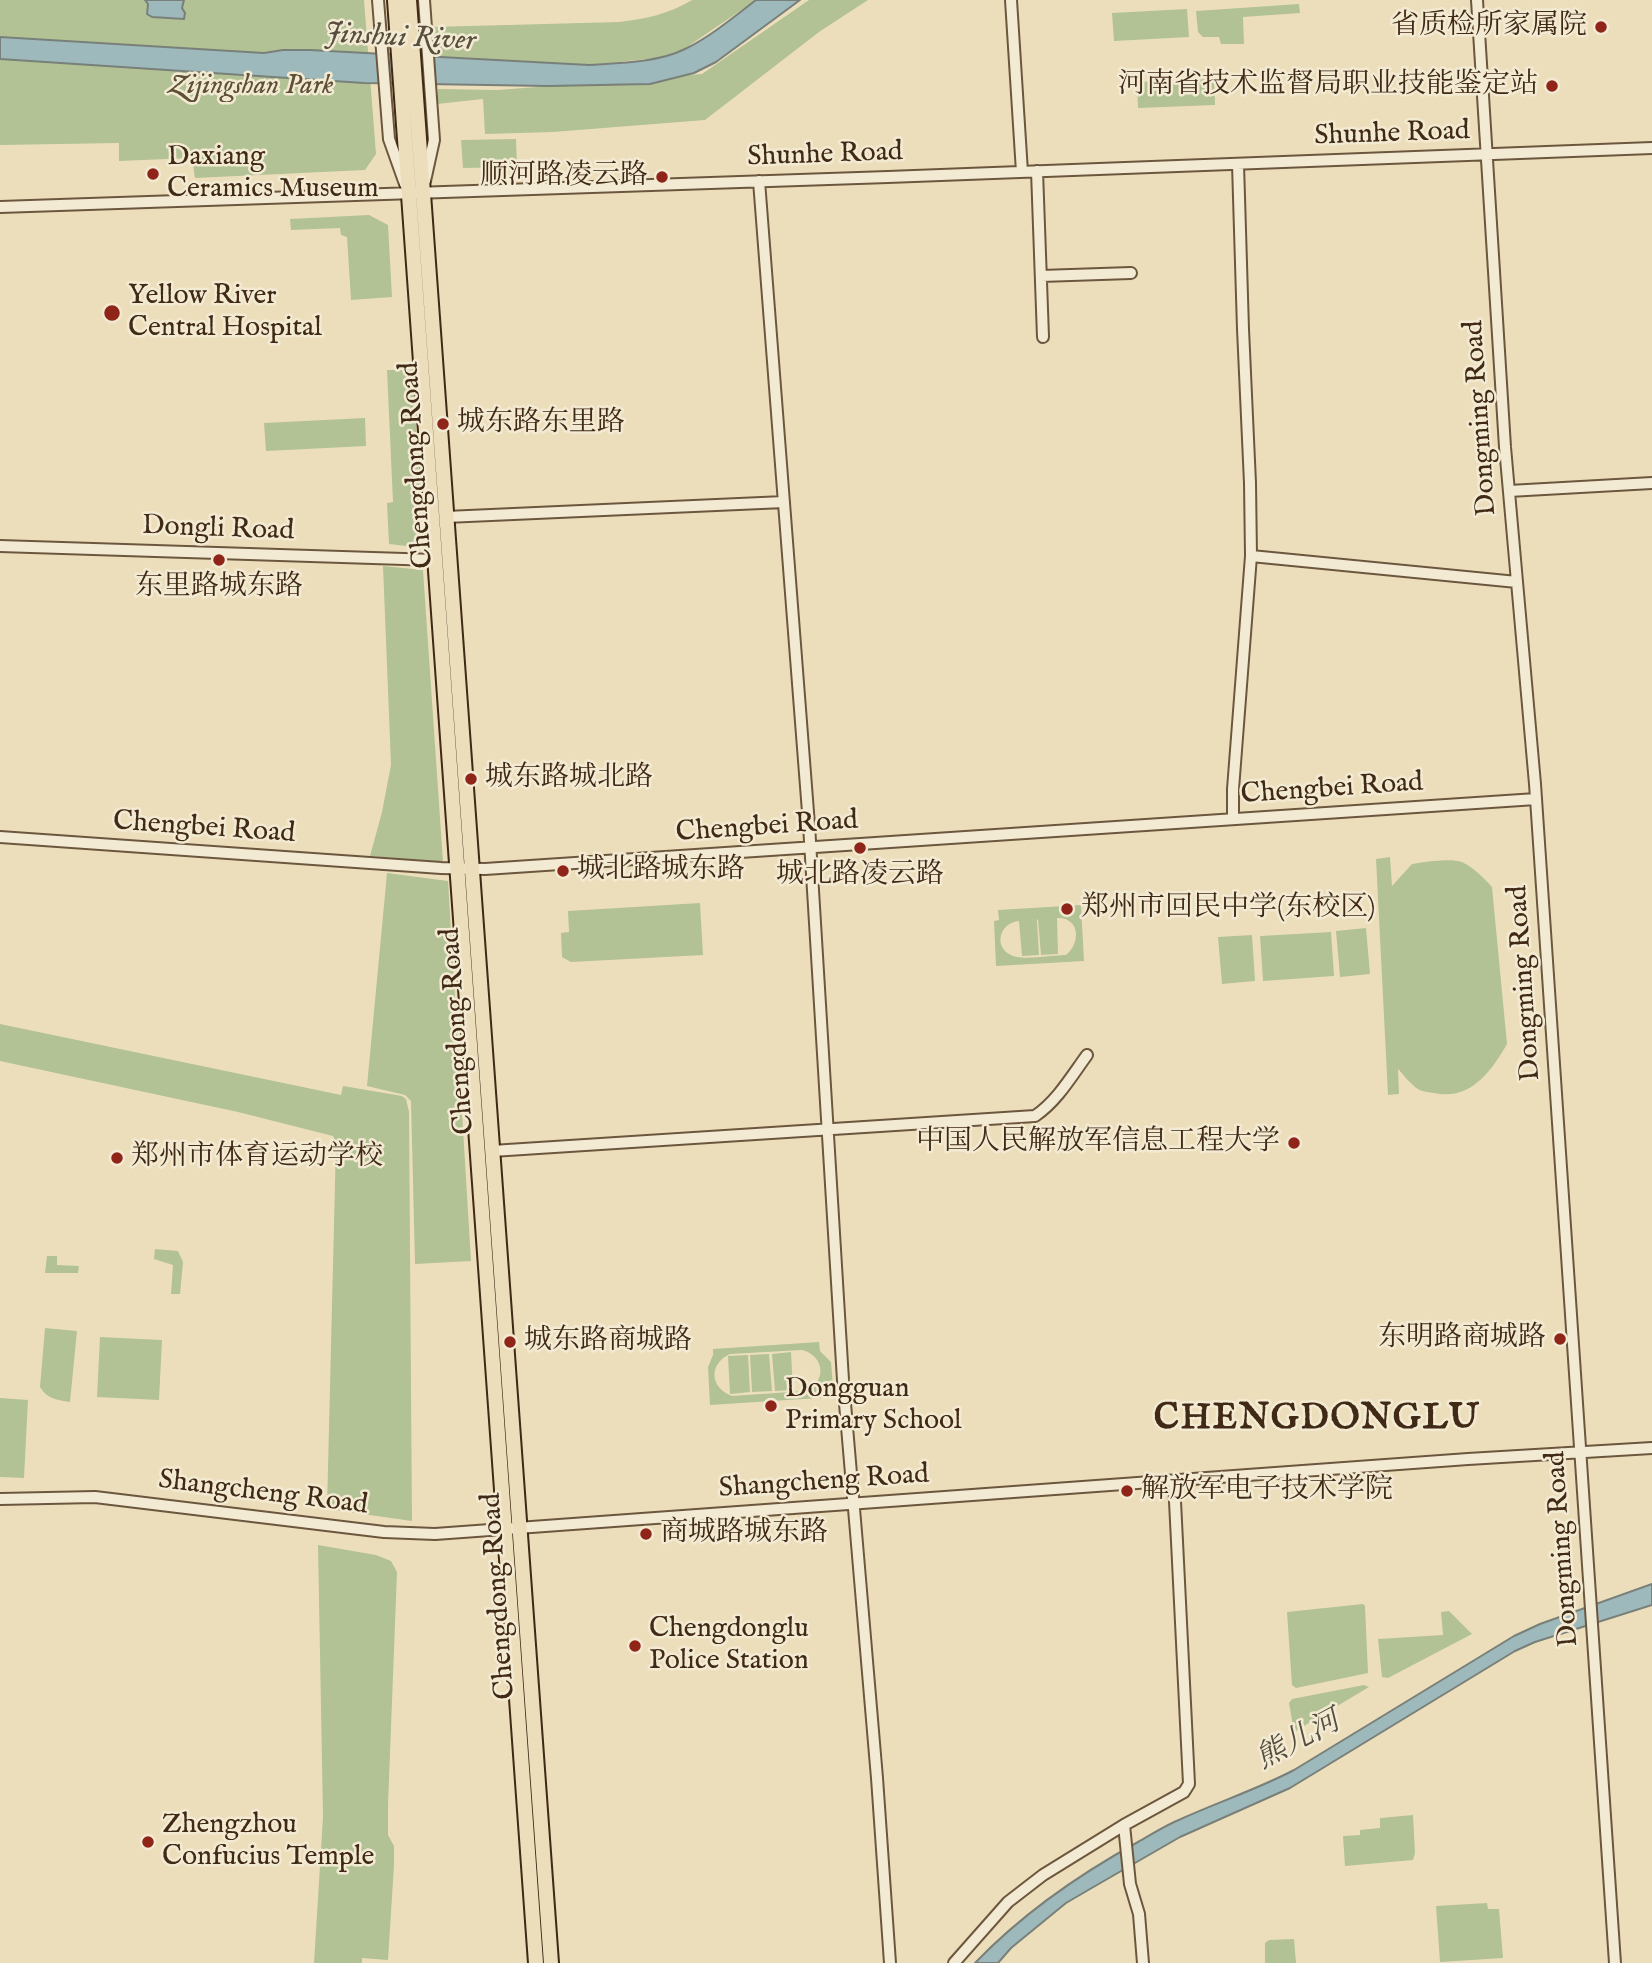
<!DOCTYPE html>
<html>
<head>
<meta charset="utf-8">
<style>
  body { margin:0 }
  canvas { display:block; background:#eddebb }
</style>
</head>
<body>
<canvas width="1652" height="1963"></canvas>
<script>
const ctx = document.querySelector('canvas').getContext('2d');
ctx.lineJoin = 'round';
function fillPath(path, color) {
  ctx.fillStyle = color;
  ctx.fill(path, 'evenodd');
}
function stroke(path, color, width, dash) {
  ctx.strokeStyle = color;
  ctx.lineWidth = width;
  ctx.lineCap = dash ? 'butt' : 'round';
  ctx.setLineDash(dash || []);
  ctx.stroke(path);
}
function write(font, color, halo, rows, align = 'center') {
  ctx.font = font + ' "IM FELL English","Noto Serif SC",serif';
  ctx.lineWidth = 5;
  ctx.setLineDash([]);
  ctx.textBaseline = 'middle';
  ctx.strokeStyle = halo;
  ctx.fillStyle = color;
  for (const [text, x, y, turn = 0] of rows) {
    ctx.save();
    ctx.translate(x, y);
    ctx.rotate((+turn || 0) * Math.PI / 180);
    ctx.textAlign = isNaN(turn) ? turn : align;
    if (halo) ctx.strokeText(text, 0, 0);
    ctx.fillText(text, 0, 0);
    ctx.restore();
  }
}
fillPath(new Path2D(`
  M 0,0 L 364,0 L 376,154 L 365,170 L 195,178 L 192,158 L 119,161 L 119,143 L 0,145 Z
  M 692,0 L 756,0 L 684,49 L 657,58 L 588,65 L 436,57 L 432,27 L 619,22 C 645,19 669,14 692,0 Z
  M 809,0 L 868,0 L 819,32 L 705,120 L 553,132 L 485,134 L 483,99 L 437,104 L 438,89 L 498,90 L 702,74 Z
  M 1299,4 L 1300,13 L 1243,17 L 1244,44 L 1221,44 L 1219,37 L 1203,37 L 1198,32 L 1196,11 Z
  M 1187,9 L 1189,37 L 1114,41 L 1112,13 Z
  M 1214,79 L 1215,105 L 1138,108 L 1137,82 Z
  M 516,139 L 517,167 L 463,168 L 461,140 Z
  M 369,215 L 388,225 L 392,297 L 351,300 L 347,237 L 341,235 L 340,228 L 291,230 L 290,219 Z
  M 387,370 L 413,370 L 423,548 L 389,544 L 387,503 L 393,502 Z
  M 365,418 L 366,446 L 266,451 L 264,423 Z
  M 383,566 L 423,570 L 443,862 L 370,856 L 382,812 L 391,765 Z
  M 1390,857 L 1392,886 L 1412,864 C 1425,862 1450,858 1462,862 C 1473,867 1484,878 1492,887 L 1507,1044 C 1491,1072 1470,1101 1434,1093 C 1429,1092 1422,1092 1418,1089 C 1410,1084 1404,1075 1398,1069 L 1399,1094 L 1388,1095 L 1376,859 Z
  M 387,873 L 448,881 L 471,1261 L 415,1264 L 411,1101 L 405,1095 L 367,1086 Z
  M 700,903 L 703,955 L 571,962 L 562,957 L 561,933 L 569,932 L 568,911 Z
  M 1081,905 L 1084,961 L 996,966 L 994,921 L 999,920 L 998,910 ZM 1057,918 C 1080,917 1081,943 1066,955 C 1053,955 1021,961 1011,955 C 992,946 1001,922 1019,921 L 1022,956 L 1039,955 L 1037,920 L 1038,919 L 1041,955 L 1058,954 Z
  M 1366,928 L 1370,974 L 1340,977 L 1336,931 Z
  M 1331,932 L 1334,976 L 1263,981 L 1260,936 Z
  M 1252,935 L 1255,981 L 1222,984 L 1218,937 Z
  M 0,1024 L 341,1095 L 343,1086 L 402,1096 L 406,1099 L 409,1112 L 412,1521 L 327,1509 L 336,1142 L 333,1136 L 238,1112 L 0,1061 Z
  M 155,1249 L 178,1251 L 183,1262 L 180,1294 L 171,1294 L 173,1265 L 154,1259 Z
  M 47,1256 L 57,1256 L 57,1265 L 79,1266 L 78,1273 L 45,1273 Z
  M 45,1328 L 77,1331 L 70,1402 C 57,1400 47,1399 40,1387 Z
  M 100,1337 L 162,1340 L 159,1400 L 97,1397 Z
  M 819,1342 L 820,1351 L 831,1362 L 834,1397 L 710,1405 L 708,1367 L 713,1355 L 713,1349 ZM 802,1350 C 825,1356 827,1382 805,1391 L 732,1396 C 710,1388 708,1364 730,1354 Z
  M 791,1352 L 793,1390 L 775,1391 L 772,1354 Z
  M 769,1354 L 772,1391 L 752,1392 L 750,1355 Z
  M 748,1355 L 750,1392 L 730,1394 L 728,1356 Z
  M 0,1398 L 28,1400 L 24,1478 L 0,1477 Z
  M 318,1545 L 376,1555 L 391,1561 L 397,1572 L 388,1805 L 388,1835 L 394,1846 L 394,1865 L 388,1960 L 362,1958 L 362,1963 L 314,1963 L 323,1817 Z
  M 1363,1604 L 1365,1606 L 1368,1673 L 1296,1688 L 1292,1685 L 1287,1612 Z
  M 1449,1611 L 1472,1634 L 1388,1678 L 1382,1677 L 1378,1639 L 1443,1635 L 1441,1612 Z
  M 1364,1685 L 1369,1687 L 1294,1732 L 1289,1703 L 1292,1699 Z
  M 1413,1815 L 1415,1853 L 1413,1860 L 1345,1866 L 1343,1836 L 1360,1835 L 1360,1830 L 1380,1828 L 1380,1818 Z
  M 1487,1903 L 1488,1909 L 1499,1909 L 1503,1958 L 1440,1962 L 1436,1906 Z
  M 1294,1939 L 1296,1963 L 1265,1963 L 1265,1943 L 1269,1940 Z`), '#b2c295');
const water = new Path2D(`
  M 145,0 L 184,0 L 182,8 L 185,13 L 184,19 L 152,17 L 147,14 L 148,4 Z
  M 756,0 L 800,0 L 716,62 L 694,73 L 650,84 L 548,86 L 364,83 L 0,59 L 0,37 L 264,53 L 283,50 L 310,50 L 589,65 C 620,63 656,63 685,49 C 710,37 734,17 756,0 Z
  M 1652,1584 L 1652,1605 L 1535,1642 L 1515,1651 L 1290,1788 L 1180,1837 L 1090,1889 L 1066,1903 L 1011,1948 L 998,1963 L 975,1963 C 1023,1913 1078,1875 1138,1842 C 1152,1834 1166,1825 1181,1819 C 1218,1802 1258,1789 1294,1770 L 1514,1636 L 1540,1624 Z`);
fillPath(water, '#9eb9bb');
stroke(water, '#798079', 2);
const minor = new Path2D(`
  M 378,0 L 389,139 L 405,184
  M 424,0 L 434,140 L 425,181
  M 1011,0 L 1022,172
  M 1477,0 L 1505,447 L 1535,784 L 1615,1963
  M 1037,171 L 1043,337
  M 759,181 L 809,825 L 843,1380 L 877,1778 L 890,1963
  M 0,207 L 888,177 L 1652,148
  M 1041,276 L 1131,273
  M 1509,491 L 1652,483
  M 446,517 L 784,502
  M 0,546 L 435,560
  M 1251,556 L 1517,582
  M 1233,819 L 1233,789 L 1251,556 L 1250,483 L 1243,329 L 1238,164
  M 0,837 L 441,868 L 485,869 L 1536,799
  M 492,1151 L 1035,1116 C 1057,1101 1071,1077 1087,1055
  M 0,1499 L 95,1497 L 384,1532 L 435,1534 L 1468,1459 L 1652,1448
  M 1124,1825 L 1130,1884 L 1139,1914 L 1143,1963
  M 954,1963 L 1008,1902 L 1043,1875 L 1124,1825 L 1184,1792 L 1189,1784 L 1174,1481`);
const major = new Path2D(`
  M 395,0 L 536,1963
  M 409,0 L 551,1963`);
stroke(minor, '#6c573e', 14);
stroke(major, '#412a15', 18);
stroke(minor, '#f3ead3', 10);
stroke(major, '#eddebb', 14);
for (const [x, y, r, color] of [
  [1601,27,7,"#8f2418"],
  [1552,86,7,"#8f2418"],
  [153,174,7,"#8f2418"],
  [662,177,7,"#8f2418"],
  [112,313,9,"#8f2418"],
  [443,424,7,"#8f2418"],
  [219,560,7,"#8f2418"],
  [471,779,7,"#8f2418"],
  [860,848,7,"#8f2418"],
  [563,871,7,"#8f2418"],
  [1067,909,7,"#8f2418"],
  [1294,1143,7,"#8f2418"],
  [117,1158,7,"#8f2418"],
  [1560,1339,7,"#8f2418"],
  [510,1342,7,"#8f2418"],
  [771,1406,7,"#8f2418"],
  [1127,1491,7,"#8f2418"],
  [646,1534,7,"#8f2418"],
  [635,1646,7,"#8f2418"],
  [148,1842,7,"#8f2418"]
]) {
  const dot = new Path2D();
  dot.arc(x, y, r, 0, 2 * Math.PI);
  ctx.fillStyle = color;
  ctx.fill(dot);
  stroke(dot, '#f3ead3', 2.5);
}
write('28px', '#412a15', '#f3ead3', [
  ["省质检所家属院",1587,27,"right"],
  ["河南省技术监督局职业技能鉴定站",1538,86,"right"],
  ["Daxiang",167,158],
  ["Ceramics Museum",167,190],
  ["顺河路凌云路",648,177,"right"],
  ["Yellow River",128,297],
  ["Central Hospital",128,329],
  ["城东路东里路",457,424],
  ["东里路城东路",219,588,"center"],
  ["城东路城北路",485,779],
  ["城北路城东路",577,871],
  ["城北路凌云路",860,876,"center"],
  ["郑州市回民中学(东校区)",1081,909],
  ["中国人民解放军信息工程大学",1280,1143,"right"],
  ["郑州市体育运动学校",131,1158],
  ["东明路商城路",1546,1339,"right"],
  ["城东路商城路",524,1342],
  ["Dongguan",785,1390],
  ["Primary School",785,1422],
  ["解放军电子技术学院",1141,1491],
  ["商城路城东路",660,1534],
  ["Chengdonglu",649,1630],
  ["Police Station",649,1662],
  ["Zhengzhou",162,1826],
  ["Confucius Temple",162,1858]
], 'left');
write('italic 28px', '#5d5035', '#f3ead3', [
  ["Zijingshan Park",251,87]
]);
write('28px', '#412a15', '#f3ead3', [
  ["Shunhe Road",1392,135,-2],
  ["Shunhe Road",825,156,-2],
  ["Dongming Road",1482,418,-94],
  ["Chengdong Road",418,465,-94],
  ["Dongli Road",218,530,2],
  ["Chengbei Road",1332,790,-4],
  ["Chengbei Road",767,828,-4],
  ["Chengbei Road",204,829,4],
  ["Dongming Road",1526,983,-94],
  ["Chengdong Road",459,1031,-94],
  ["Shangcheng Road",824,1483,-4],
  ["Shangcheng Road",263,1494,7],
  ["Dongming Road",1564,1549,-94],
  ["Chengdong Road",500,1596,-94]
]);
write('italic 30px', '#584e3e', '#f3ead3', [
  ["Jinshui River",400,39,3],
  ["熊儿河",1299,1742,-28]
]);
ctx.letterSpacing = '2px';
write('bold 35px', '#412a15', '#f3ead3', [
  ["CHENGDONGLU",1317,1421]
]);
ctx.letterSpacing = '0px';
</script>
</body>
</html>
